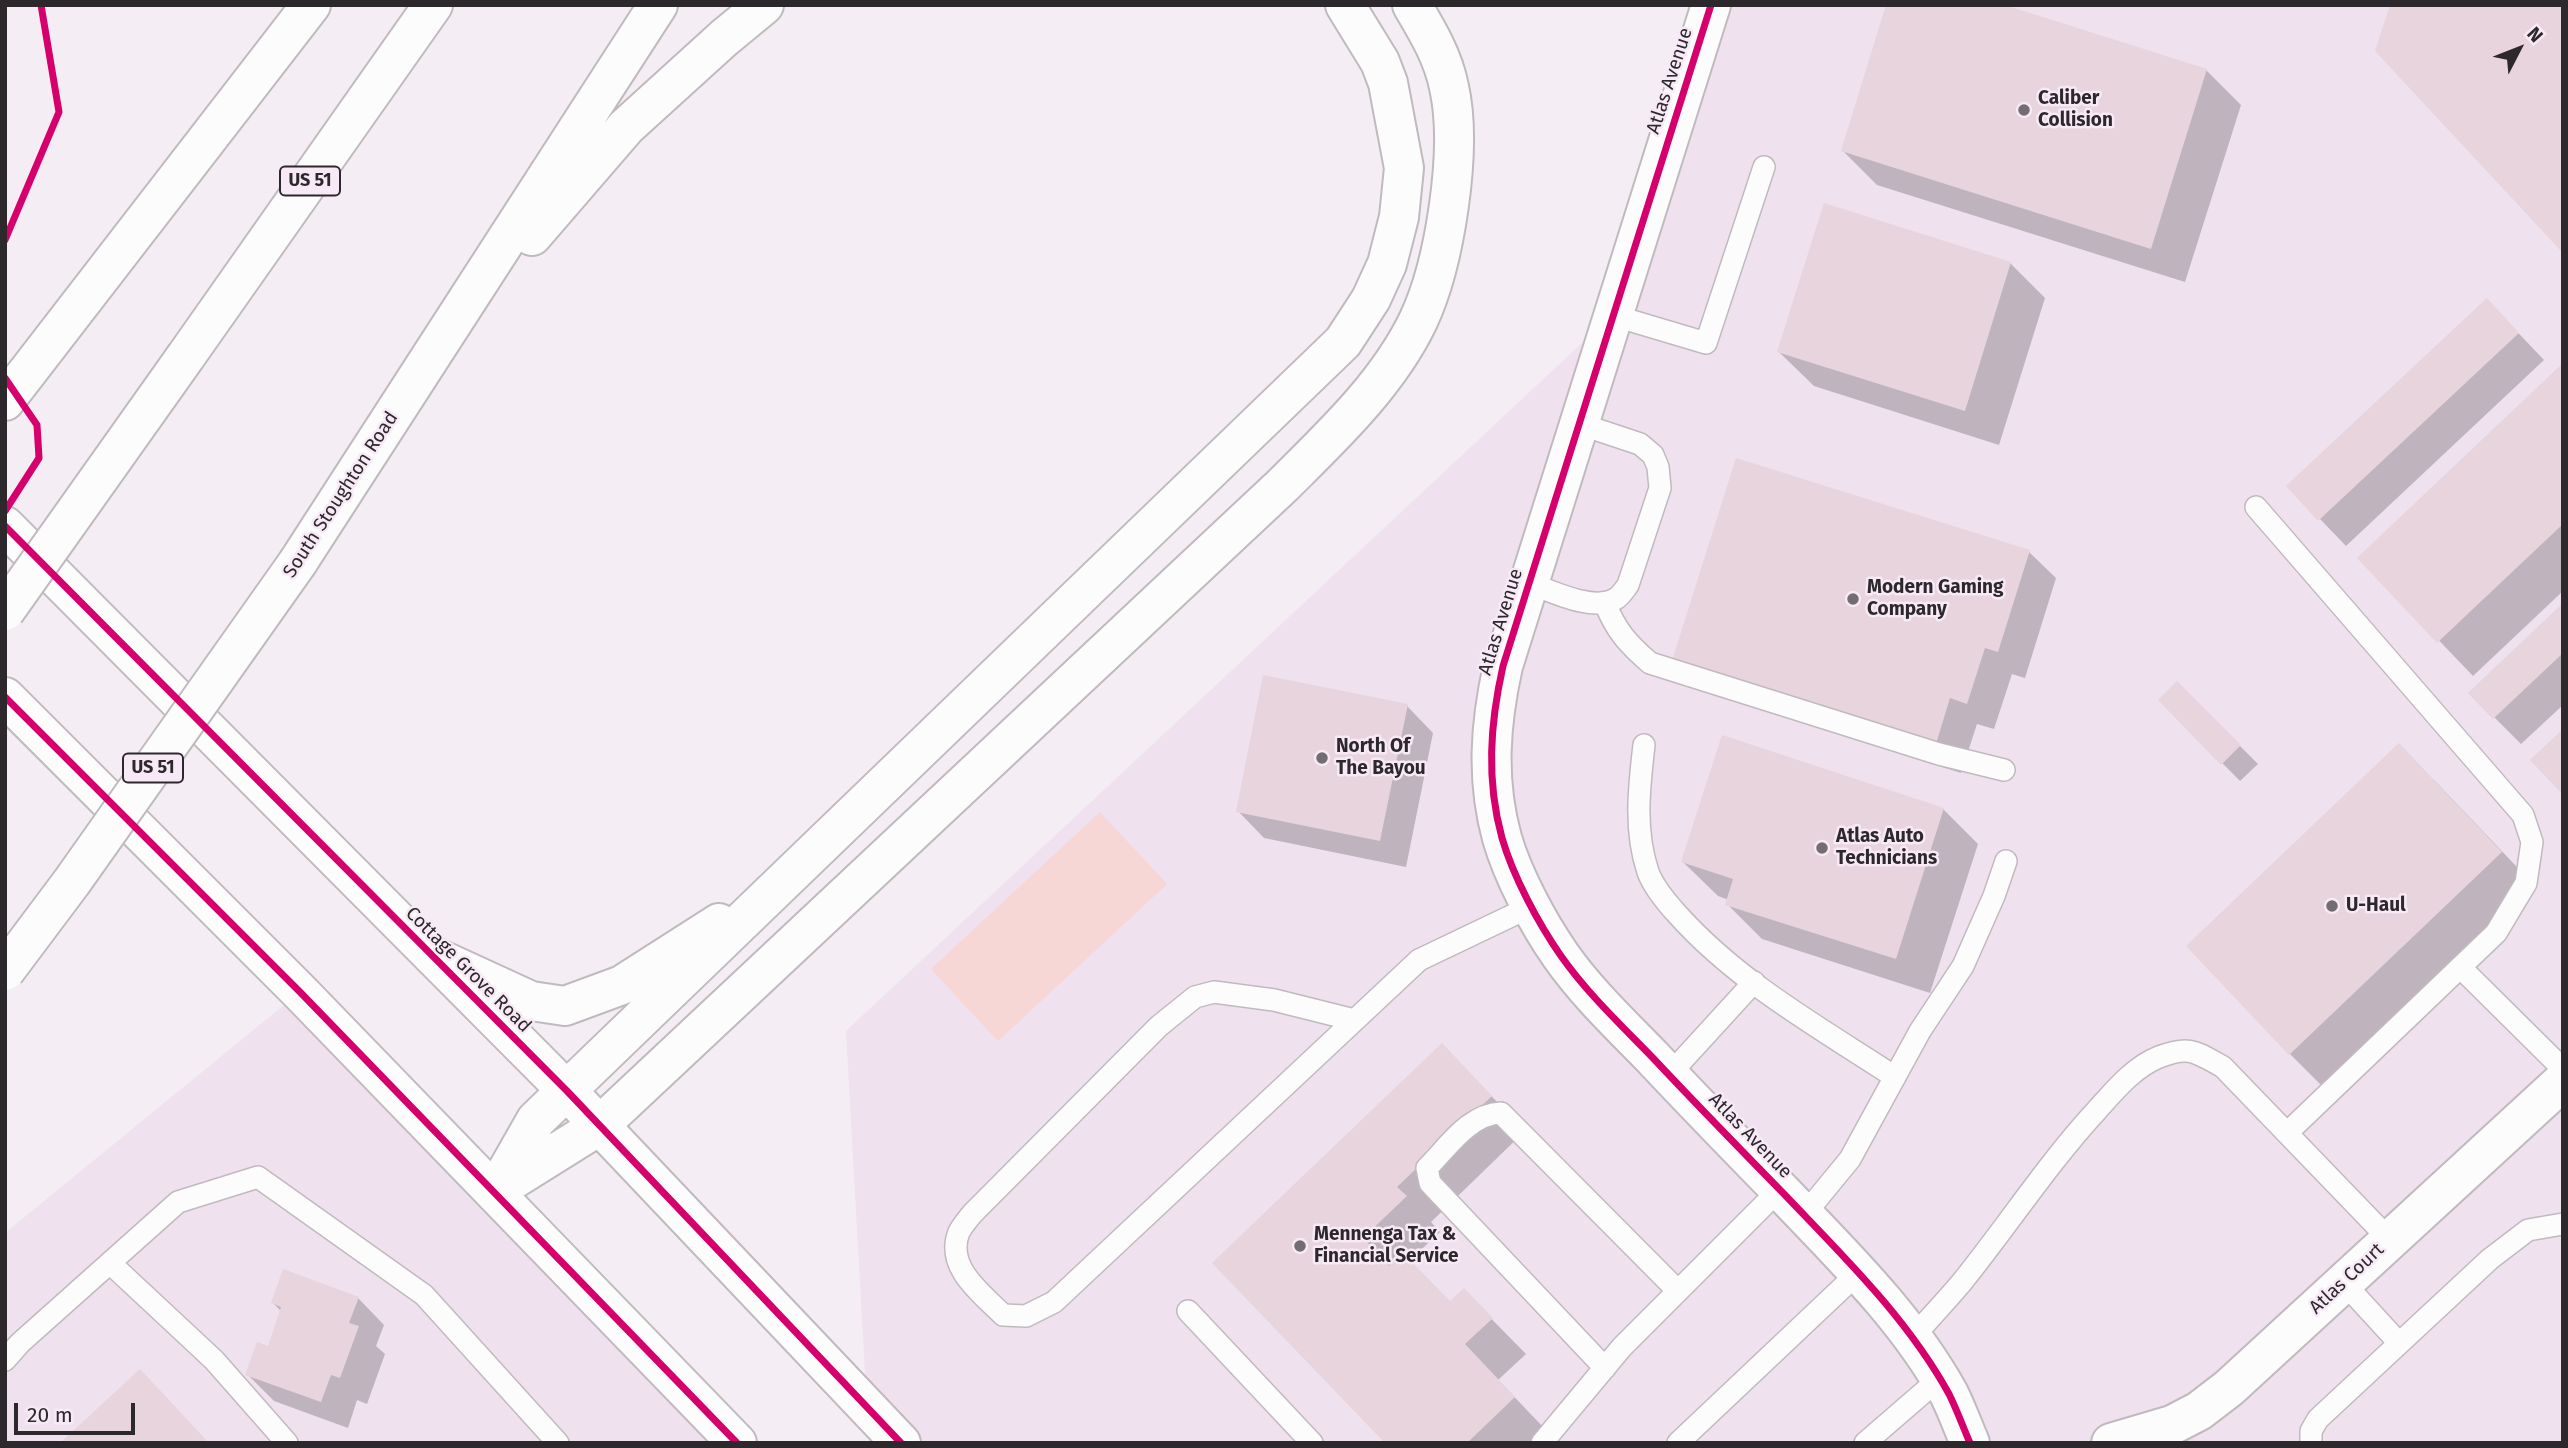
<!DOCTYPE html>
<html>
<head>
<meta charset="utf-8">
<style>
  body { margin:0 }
  #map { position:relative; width:2568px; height:1448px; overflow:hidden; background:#f4edf3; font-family:"Fira Sans",sans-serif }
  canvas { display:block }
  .frame { position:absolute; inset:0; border:7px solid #2d282c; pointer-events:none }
  .north { position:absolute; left:2484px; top:14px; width:70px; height:70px; -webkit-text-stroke:5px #f7eaf6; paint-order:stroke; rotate:48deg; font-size:19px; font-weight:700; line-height:28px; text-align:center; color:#2d282c }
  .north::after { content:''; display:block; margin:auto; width:24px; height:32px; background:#2d282c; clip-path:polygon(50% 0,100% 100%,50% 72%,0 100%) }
  .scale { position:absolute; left:14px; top:1403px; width:121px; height:32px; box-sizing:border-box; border:4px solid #2d282c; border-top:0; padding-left:9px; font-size:21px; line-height:24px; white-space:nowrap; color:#2d282c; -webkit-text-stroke:5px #f7eaf6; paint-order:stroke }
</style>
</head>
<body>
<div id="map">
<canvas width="2568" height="1448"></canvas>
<div class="frame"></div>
<div class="north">N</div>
<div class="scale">20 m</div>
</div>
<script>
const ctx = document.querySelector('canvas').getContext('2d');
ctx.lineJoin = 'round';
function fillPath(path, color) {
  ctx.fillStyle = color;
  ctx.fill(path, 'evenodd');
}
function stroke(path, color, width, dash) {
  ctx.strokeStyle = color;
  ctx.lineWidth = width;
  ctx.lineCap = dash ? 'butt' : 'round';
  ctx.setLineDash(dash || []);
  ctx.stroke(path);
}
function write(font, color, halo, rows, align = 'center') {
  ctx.font = font + ' "Fira Sans",sans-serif';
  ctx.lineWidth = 5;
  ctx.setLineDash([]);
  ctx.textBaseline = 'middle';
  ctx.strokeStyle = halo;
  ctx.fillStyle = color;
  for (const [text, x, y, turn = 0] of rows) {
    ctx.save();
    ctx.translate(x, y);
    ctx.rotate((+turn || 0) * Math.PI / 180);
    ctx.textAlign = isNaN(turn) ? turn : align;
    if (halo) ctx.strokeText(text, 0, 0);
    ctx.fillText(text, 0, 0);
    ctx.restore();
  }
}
fillPath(new Path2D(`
  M 1711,5 L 2563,5 L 2563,1443 L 901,1443 L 867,1408 L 846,1031 L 1612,315 Z
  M 300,992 L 737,1443 L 5,1443 L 5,1233 Z`), '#efe1ee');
fillPath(new Path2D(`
  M 1100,812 L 1167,884 L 998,1041 L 931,969 Z`), '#f7d6d6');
fillPath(new Path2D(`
  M 2206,70 L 2241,105 L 2185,282 L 1877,185 L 1843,151 Z
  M 2010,263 L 2045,298 L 1999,445 L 1814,386 L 1779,352 Z
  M 2487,300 L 2544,360 L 2346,546 L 2320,519 Z
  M 2563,366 L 2563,591 L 2473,676 L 2360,558 Z
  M 2029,552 L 2056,578 L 2025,678 L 2012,674 L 1994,729 L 1977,724 L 1961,773 L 1700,690 L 1673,664 Z
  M 2563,605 L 2563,705 L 2521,744 L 2470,693 Z
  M 2177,683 L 2258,764 L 2240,781 L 2160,700 Z
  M 1407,706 L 1433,733 L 1406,867 L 1264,838 L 1238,811 Z
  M 2434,780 L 2536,887 L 2324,1088 L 2290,1054 Z
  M 1943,809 L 1978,844 L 1930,993 L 1762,939 L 1727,904 L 1729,900 L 1718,896 L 1683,862 Z
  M 1476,1080 L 1525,1131 L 1431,1222 L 1440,1232 L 1409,1261 L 1450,1303 L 1464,1291 L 1526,1354 L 1498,1380 L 1548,1432 L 1537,1443 L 1387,1443 L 1215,1263 Z
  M 358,1298 L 384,1325 L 376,1346 L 385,1354 L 367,1404 L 357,1400 L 348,1428 L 274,1401 L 247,1374 L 269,1348 L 282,1312 L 273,1303 Z`), '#0003');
fillPath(new Path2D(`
  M 1886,5 L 2005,5 L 2207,69 L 2151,249 L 1841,151 Z
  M 2390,5 L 2563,5 L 2563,253 L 2375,51 Z
  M 1824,203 L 2011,262 L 1965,411 L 1777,352 Z
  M 2487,298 L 2519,333 L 2318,521 L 2286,486 Z
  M 2563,363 L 2563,524 L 2437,643 L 2357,558 Z
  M 1736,458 L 2030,550 L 1998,652 L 1985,648 L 1967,704 L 1950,698 L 1935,747 L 1671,664 Z
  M 2563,603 L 2563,653 L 2493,719 L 2468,693 Z
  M 1263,675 L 1408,704 L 1380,841 L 1236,812 Z
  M 2177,681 L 2241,745 L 2221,765 L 2158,700 Z
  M 2563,729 L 2563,795 L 2530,760 Z
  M 1722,735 L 1944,808 L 1896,959 L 1725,905 L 1733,879 L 1681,862 Z
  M 2399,743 L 2502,852 L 2289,1055 L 2186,946 Z
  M 1442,1043 L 1492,1096 L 1397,1187 L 1407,1196 L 1363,1238 L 1389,1266 L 1403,1253 L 1450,1301 L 1464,1288 L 1493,1318 L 1465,1344 L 1515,1397 L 1467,1443 L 1385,1443 L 1212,1263 Z
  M 283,1269 L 359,1297 L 349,1323 L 359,1326 L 340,1378 L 331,1375 L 321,1402 L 245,1375 L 257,1342 L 268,1346 L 281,1307 L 271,1303 Z
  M 140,1369 L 209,1443 L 60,1443 Z`), '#e7d4dc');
const service = new Path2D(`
  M 1612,315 L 1706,343 L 1764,167
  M 2256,507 L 2523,815 L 2532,842 L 2526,883 L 2496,933 L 2287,1133
  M 1529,583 C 1551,591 1595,613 1617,598 C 1621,595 1625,589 1628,585 L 1660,488 L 1658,467 L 1653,455 L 1640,444 L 1580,424
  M 1605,603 C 1616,631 1628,644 1650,663 L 1939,754 L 2004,770
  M 1644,745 C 1639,788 1634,830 1648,872 C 1654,888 1666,902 1678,915 C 1738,982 1820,1028 1895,1077
  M 2461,968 L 2563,1069
  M 1354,1020 L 1274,1000 L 1214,992 L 1195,997 L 1159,1026 L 972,1214 C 968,1219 962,1226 959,1232 C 945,1267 981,1293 1003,1315 L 1026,1316 L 1054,1302 L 1419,960 L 1532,906
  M 1669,1075 L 1754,982
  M 1804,1215 L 1850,1159 L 1920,1031 L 1963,966 L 1994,896 L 2006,861
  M 110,1263 L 214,1360 L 287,1443
  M 2343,1282 L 2399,1343
  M 1188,1311 L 1312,1443
  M 1912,1338 C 1929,1319 1946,1301 1962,1282 C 2008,1225 2048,1163 2098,1109 C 2115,1090 2134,1067 2159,1057 C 2190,1045 2196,1052 2223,1067 L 2389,1239
  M 5,1360 L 20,1343 L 178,1202 L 258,1177 L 424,1295 L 558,1443
  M 1605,1368 L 1430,1183 L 1427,1168 C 1448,1147 1469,1114 1501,1113 L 1678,1291
  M 1542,1443 L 1622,1347 L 1779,1190
  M 1678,1443 L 1859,1272
  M 1865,1443 L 1939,1379
  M 2311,1443 L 2311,1431 L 2318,1419 L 2490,1259 L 2528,1230 L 2563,1224`);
const minor = new Path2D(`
  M 2111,1443 L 2172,1425 L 2199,1411 L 2229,1388 L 2563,1081`);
const tertiary = new Path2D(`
  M 1711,5 L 1503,666 C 1490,724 1486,780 1502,838 C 1513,876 1538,923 1561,956 C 1587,993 1621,1025 1653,1058 C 1696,1104 1740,1149 1785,1195 C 1844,1257 1907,1318 1949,1394 C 1957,1410 1963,1427 1970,1443`);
const secondary = new Path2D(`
  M 5,526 L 567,1091 L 901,1443
  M 5,697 L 300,992 L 737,1443`);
const primary = new Path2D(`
  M 532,236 L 626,127 L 724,38 L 764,5
  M 186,356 L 433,5
  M 5,401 L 311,5
  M 298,562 L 658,5
  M 433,956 L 531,1001 L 565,1006 L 622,985 L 719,923
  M 499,1185 L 536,1120 L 1343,342 L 1371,299 L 1387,264 L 1399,217 L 1404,168 L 1388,83 L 1380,62 L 1345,5
  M 495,1191 L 599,1126 L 1283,485 C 1332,436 1387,385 1418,321 C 1445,264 1463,149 1449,87 C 1443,57 1428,32 1412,5`);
stroke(service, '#c0babf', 24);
stroke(minor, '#c0babf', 42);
stroke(tertiary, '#c0babf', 42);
stroke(secondary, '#c0babf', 42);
stroke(primary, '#c0babf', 42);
stroke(service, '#fdfcfd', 21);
stroke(minor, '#fdfcfd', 38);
stroke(tertiary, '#fdfcfd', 38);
stroke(secondary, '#fdfcfd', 38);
stroke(primary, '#fdfcfd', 38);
const primaryBridge = new Path2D(`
  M 5,611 L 186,356
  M 5,971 L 71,883 L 298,562`);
stroke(primaryBridge, '#c0babf', 42, []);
stroke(primaryBridge, '#fdfcfd', 38);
stroke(new Path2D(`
  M 1711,5 L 1503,666 C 1490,724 1486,780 1502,838 C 1513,876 1538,923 1561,956 C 1587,993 1621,1025 1653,1058 C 1696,1104 1740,1149 1785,1195 C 1844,1257 1907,1318 1949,1394 C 1957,1410 1963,1427 1970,1443
  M 5,240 L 59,112 L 41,5
  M 5,378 L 37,425 L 39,458 L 5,511
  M 5,526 L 567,1091 L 901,1443
  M 5,697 L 300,992 L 737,1443`), '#d6006c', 7);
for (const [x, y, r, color] of [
  [2024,110,7,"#736d72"],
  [1853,599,7,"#736d72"],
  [1322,758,7,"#736d72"],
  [1822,848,7,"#736d72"],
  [2332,906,7,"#736d72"],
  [1300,1246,7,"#736d72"]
]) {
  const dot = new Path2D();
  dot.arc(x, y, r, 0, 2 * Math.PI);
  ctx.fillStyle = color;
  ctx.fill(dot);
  stroke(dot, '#f7eaf6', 2.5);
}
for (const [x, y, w] of [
  [310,181,60],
  [153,768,60]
]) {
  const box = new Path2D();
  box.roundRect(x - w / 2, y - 14.5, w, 29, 5);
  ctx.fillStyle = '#f7eaf6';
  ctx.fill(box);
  stroke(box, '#2d282c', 2);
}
write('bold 18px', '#2d282c', null, [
  ["US 51",310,181],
  ["US 51",153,768]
]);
write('19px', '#2d282c', '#f7eaf6', [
  ["Atlas Avenue",1670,81,-72],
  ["South Stoughton Road",341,495,-57],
  ["Atlas Avenue",1501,622,-73],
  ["Cottage Grove Road",468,970,45],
  ["Atlas Avenue",1750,1136,46],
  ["Atlas Court",2347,1279,-43]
]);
write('bold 19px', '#2d282c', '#f7eaf6', [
  ["Caliber",2038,99],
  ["Collision",2038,121],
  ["Modern Gaming",1867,588],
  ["Company",1867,610],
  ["North Of",1336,747],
  ["The Bayou",1336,769],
  ["Atlas Auto",1836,837],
  ["Technicians",1836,859],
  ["U-Haul",2346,906],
  ["Mennenga Tax &",1314,1235],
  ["Financial Service",1314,1257]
], 'left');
</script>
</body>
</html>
